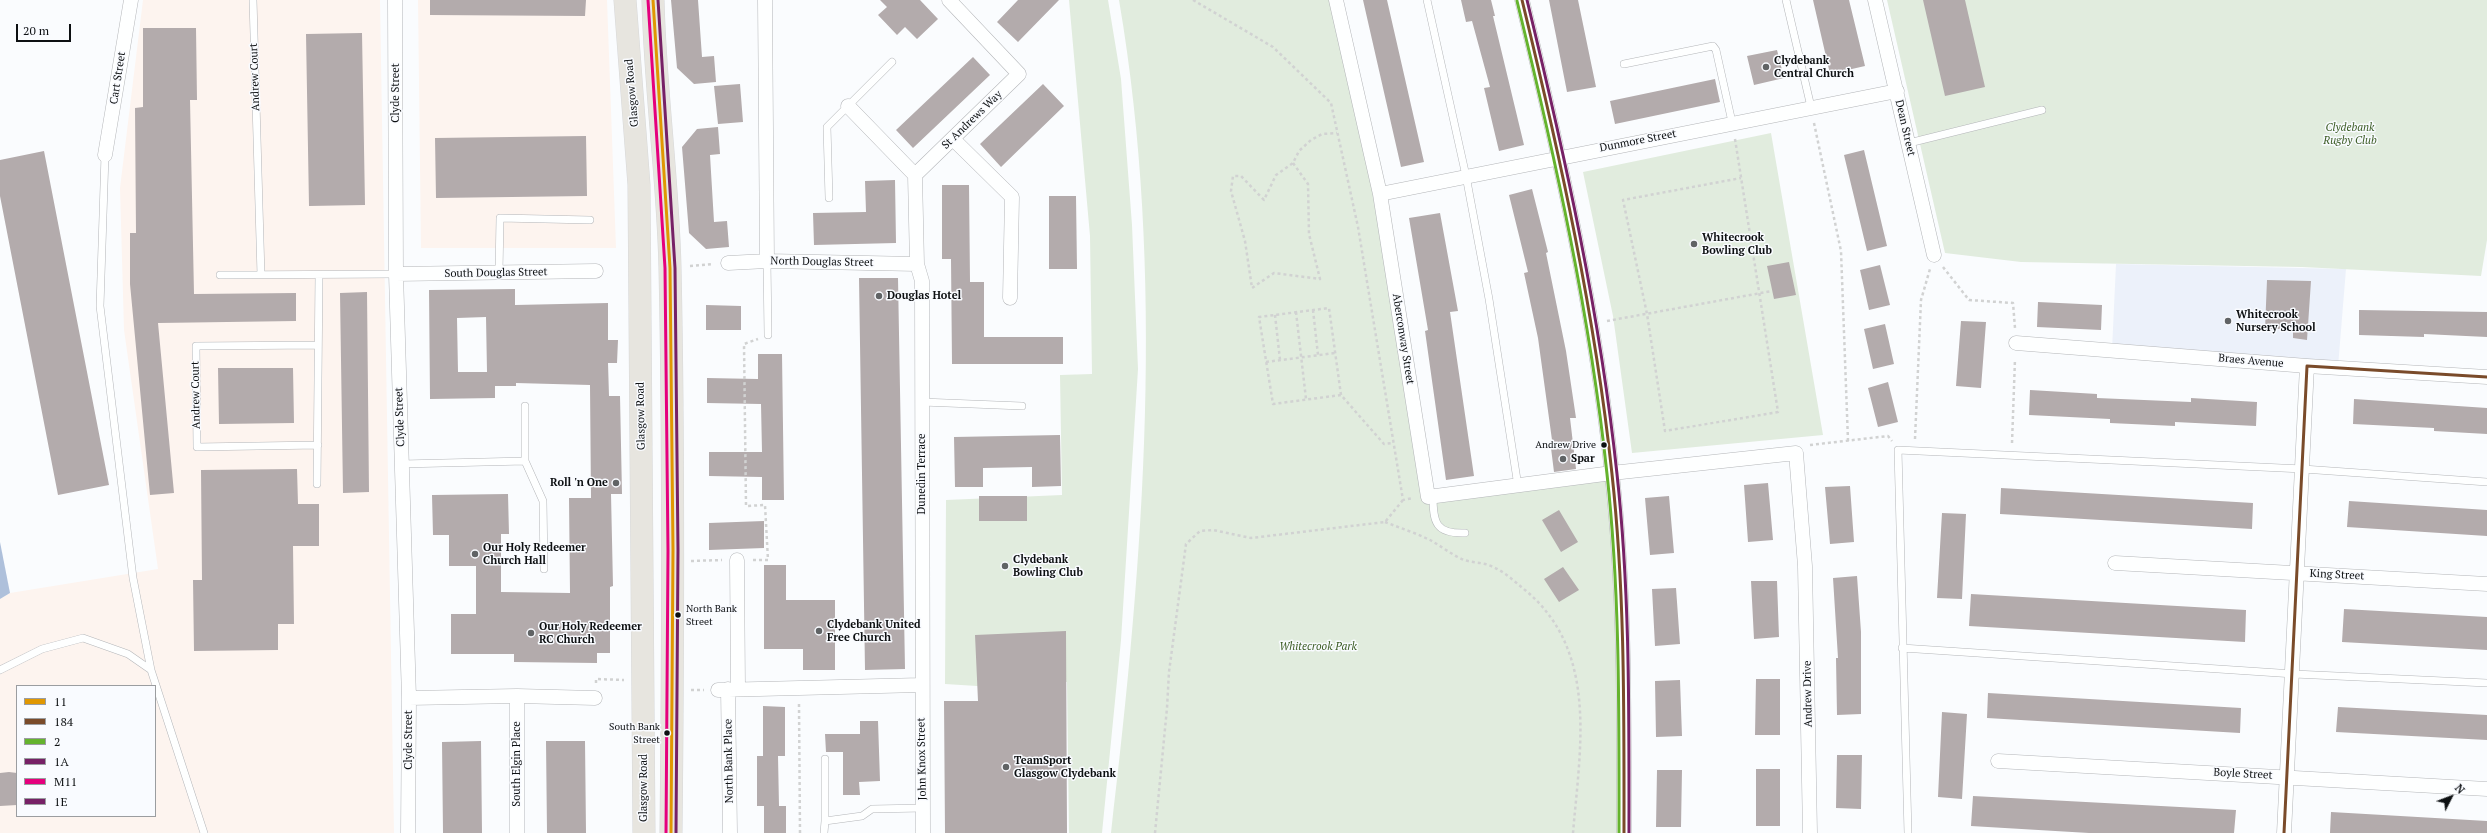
<!DOCTYPE html>
<html>
<head>
<meta charset="utf-8">
<style>
  body { margin:0 }
  #map { position:relative; width:2487px; height:833px; overflow:hidden; background:#fafcfe; font-family:"PT Serif",serif }
  canvas { display:block }
  .legend { position:absolute; left:16px; top:685px; width:140px; height:132px; box-sizing:border-box; background:#f9fbff; border:1px solid #9b9da0; margin:0; padding:5px 7px; list-style:none; font-size:12px; color:#0d1012 }
  .legend li { display:flex; align-items:center; gap:8px; height:20px }
  .legend b { width:20px; border:1px solid #9b9da0 }
  .north { position:absolute; left:2431px; top:777px; width:40px; height:40px; -webkit-text-stroke:3px #f9fbff; paint-order:stroke; rotate:48deg; font-size:11px; font-weight:700; line-height:16px; text-align:center; color:#0d1012 }
  .north::after { content:''; display:block; margin:auto; width:14px; height:18px; background:#0d1012; clip-path:polygon(50% 0,100% 100%,50% 72%,0 100%) }
  .scale { position:absolute; left:16px; top:24px; width:55px; height:18px; box-sizing:border-box; border:2px solid #0d1012; border-top:0; padding-left:5px; font-size:12px; line-height:14px; white-space:nowrap; color:#0d1012; -webkit-text-stroke:3px #f9fbff; paint-order:stroke }
</style>
</head>
<body>
<div id="map">
<canvas width="2487" height="833"></canvas>
<ul class="legend">
<li><b style="height:5px;background:#e09702"></b>11</li>
<li><b style="height:5px;background:#7a4b2a"></b>184</li>
<li><b style="height:5px;background:#65b32e"></b>2</li>
<li><b style="height:5px;background:#772166"></b>1A</li>
<li><b style="height:5px;background:#e5007d"></b>M11</li>
<li><b style="height:5px;background:#772166"></b>1E</li>
</ul>
<div class="north">N</div>
<div class="scale">20 m</div>
</div>
<script>
const ctx = document.querySelector('canvas').getContext('2d');
ctx.lineJoin = 'round';
function fillPath(path, color) {
  ctx.fillStyle = color;
  ctx.fill(path, 'evenodd');
}
function stroke(path, color, width, dash) {
  ctx.strokeStyle = color;
  ctx.lineWidth = width;
  ctx.lineCap = dash ? 'butt' : 'round';
  ctx.setLineDash(dash || []);
  ctx.stroke(path);
}
function write(font, color, halo, rows, align = 'center') {
  ctx.font = font + ' "PT Serif",serif';
  ctx.lineWidth = 3;
  ctx.setLineDash([]);
  ctx.textBaseline = 'middle';
  ctx.strokeStyle = halo;
  ctx.fillStyle = color;
  for (const [text, x, y, turn = 0] of rows) {
    ctx.save();
    ctx.translate(x, y);
    ctx.rotate((+turn || 0) * Math.PI / 180);
    ctx.textAlign = isNaN(turn) ? turn : align;
    if (halo) ctx.strokeText(text, 0, 0);
    ctx.fillText(text, 0, 0);
    ctx.restore();
  }
}
fillPath(new Path2D(`
  M 2116,264 L 2346,269 L 2338,367 L 2112,350 Z`), '#ecf1fa');
fillPath(new Path2D(`
  M 143,0 L 380,0 L 394,833 L 0,833 L 0,599 L 10,593 L 158,569 L 124,330 L 120,188 ZM 17,686 L 155,686 L 155,816 L 17,816 Z
  M 418,0 L 607,0 L 616,248 L 421,248 Z`), '#fdf4ef');
fillPath(new Path2D(`
  M 1069,0 L 1108,0 L 1121,79 L 1132,225 L 1138,369 L 1121,640 L 1102,833 L 1069,833 L 1067,682 L 977,686 L 945,684 L 946,500 L 1062,495 L 1060,375 L 1092,374 L 1090,236 Z
  M 1119,0 L 1336,0 L 1380,194 L 1428,497 L 1612,473 L 1626,833 L 1111,833 C 1144,557 1166,275 1119,0 Z
  M 1887,0 L 2487,0 L 2487,240 L 2481,276 L 2302,267 L 2021,262 L 1945,253 Z
  M 1771,133 L 1823,435 L 1632,453 L 1613,316 L 1583,172 Z`), '#e1ecde');
fillPath(new Path2D(`
  M 0,542 L 10,593 L 0,599 Z`), '#aec0db');
fillPath(new Path2D(`
  M 430,0 L 586,0 L 585,16 L 430,15 Z
  M 671,0 L 698,0 L 702,57 L 714,56 L 716,82 L 694,84 L 677,68 Z
  M 880,0 L 920,0 L 938,19 L 917,39 L 905,27 L 897,35 L 878,15 L 887,7 Z
  M 1018,0 L 1059,0 L 1018,42 L 997,22 Z
  M 1363,0 L 1387,0 L 1424,162 L 1401,167 Z
  M 1461,0 L 1491,0 L 1495,16 L 1493,16 L 1524,145 L 1499,151 L 1484,88 L 1490,87 L 1472,21 L 1466,22 Z
  M 1549,0 L 1578,0 L 1596,87 L 1567,92 Z
  M 1813,0 L 1849,0 L 1865,66 L 1830,74 Z
  M 1923,0 L 1965,0 L 1985,87 L 1945,96 Z
  M 143,28 L 196,28 L 197,100 L 190,100 L 194,294 L 296,293 L 296,321 L 158,323 L 174,493 L 150,495 L 130,284 L 130,233 L 136,233 L 135,108 L 143,107 Z
  M 362,33 L 365,205 L 309,206 L 306,34 Z
  M 1777,50 L 1784,78 L 1754,85 L 1747,56 Z
  M 973,57 L 990,75 L 913,148 L 896,130 Z
  M 1715,79 L 1720,102 L 1615,124 L 1610,101 Z
  M 740,84 L 743,122 L 718,124 L 714,86 Z
  M 1043,84 L 1064,106 L 1001,167 L 980,144 Z
  M 718,127 L 720,154 L 710,155 L 714,222 L 727,221 L 729,247 L 706,249 L 689,233 L 682,147 L 697,129 Z
  M 586,136 L 587,196 L 436,198 L 435,138 Z
  M 1864,150 L 1887,246 L 1867,251 L 1844,155 Z
  M 44,151 L 109,485 L 58,495 L 0,196 L 0,160 Z
  M 895,180 L 896,243 L 814,245 L 813,213 L 866,212 L 865,181 Z
  M 942,185 L 969,185 L 970,282 L 984,282 L 984,337 L 1063,337 L 1063,364 L 952,364 L 951,259 L 942,259 Z
  M 1532,189 L 1548,252 L 1546,253 L 1566,351 L 1576,418 L 1570,418 L 1576,469 L 1554,472 L 1550,440 L 1552,440 L 1538,338 L 1524,273 L 1528,272 L 1509,195 Z
  M 1049,196 L 1076,196 L 1077,269 L 1049,269 Z
  M 1440,213 L 1458,311 L 1450,312 L 1474,476 L 1446,480 L 1425,331 L 1428,330 L 1409,218 Z
  M 1789,262 L 1796,295 L 1774,299 L 1767,266 Z
  M 1880,265 L 1890,305 L 1869,310 L 1860,270 Z
  M 859,278 L 898,278 L 905,669 L 865,670 Z
  M 2267,280 L 2311,281 L 2307,340 L 2293,338 L 2293,329 L 2265,329 Z
  M 515,289 L 515,305 L 608,303 L 608,340 L 618,340 L 617,363 L 608,363 L 609,396 L 620,396 L 622,494 L 611,494 L 613,586 L 610,587 L 610,653 L 597,653 L 597,663 L 514,662 L 514,654 L 451,654 L 451,614 L 476,614 L 476,566 L 449,566 L 449,535 L 433,535 L 432,495 L 508,494 L 509,534 L 501,534 L 501,592 L 570,593 L 569,498 L 591,498 L 590,385 L 516,383 L 516,386 L 495,386 L 495,398 L 430,399 L 429,290 ZM 486,317 L 487,372 L 458,372 L 457,318 Z
  M 367,292 L 369,492 L 343,493 L 340,293 Z
  M 2038,302 L 2102,305 L 2101,330 L 2037,327 Z
  M 706,305 L 741,306 L 741,330 L 706,330 Z
  M 2359,310 L 2487,312 L 2487,337 L 2424,334 L 2424,337 L 2359,335 Z
  M 1961,321 L 1986,322 L 1981,388 L 1956,386 Z
  M 1885,324 L 1894,364 L 1873,369 L 1864,329 Z
  M 758,354 L 782,354 L 784,500 L 762,500 L 762,477 L 709,476 L 709,452 L 762,452 L 761,404 L 707,403 L 707,378 L 758,379 Z
  M 218,368 L 293,368 L 294,423 L 219,424 Z
  M 1888,382 L 1898,422 L 1878,427 L 1868,388 Z
  M 2030,390 L 2097,394 L 2097,398 L 2191,402 L 2191,398 L 2257,402 L 2256,426 L 2175,422 L 2175,426 L 2110,423 L 2110,419 L 2029,415 Z
  M 2354,399 L 2487,408 L 2487,434 L 2434,431 L 2434,428 L 2353,424 Z
  M 1060,435 L 1061,486 L 1032,487 L 1032,467 L 983,468 L 983,487 L 955,487 L 954,437 Z
  M 297,469 L 298,504 L 319,504 L 319,546 L 293,546 L 294,624 L 278,624 L 278,650 L 194,651 L 193,580 L 202,580 L 201,470 Z
  M 1768,483 L 1773,540 L 1748,542 L 1744,485 Z
  M 1850,486 L 1854,542 L 1830,544 L 1825,487 Z
  M 2001,488 L 2253,503 L 2252,529 L 2000,514 Z
  M 979,496 L 1027,496 L 1027,521 L 979,521 Z
  M 1669,496 L 1674,553 L 1650,555 L 1645,498 Z
  M 2349,501 L 2487,510 L 2487,536 L 2347,527 Z
  M 1559,510 L 1578,542 L 1561,552 L 1542,520 Z
  M 1942,513 L 1966,514 L 1962,599 L 1937,598 Z
  M 764,521 L 764,548 L 709,550 L 709,523 Z
  M 764,565 L 786,565 L 786,600 L 835,600 L 835,670 L 803,670 L 803,649 L 764,649 Z
  M 1563,567 L 1579,590 L 1559,602 L 1544,579 Z
  M 1857,576 L 1861,632 L 1861,714 L 1837,715 L 1836,658 L 1838,658 L 1833,578 Z
  M 1751,581 L 1777,581 L 1779,637 L 1754,639 Z
  M 1676,588 L 1680,644 L 1655,646 L 1652,589 Z
  M 1971,594 L 2246,610 L 2245,642 L 1969,626 Z
  M 2344,609 L 2487,617 L 2487,650 L 2342,642 Z
  M 1066,631 L 1067,833 L 945,833 L 944,701 L 978,701 L 975,635 Z
  M 1756,679 L 1780,679 L 1780,735 L 1755,735 Z
  M 1680,680 L 1682,736 L 1656,737 L 1655,681 Z
  M 1988,693 L 2241,708 L 2240,733 L 1987,718 Z
  M 763,706 L 785,707 L 785,756 L 778,756 L 779,806 L 786,806 L 786,833 L 764,833 L 764,806 L 757,806 L 757,756 L 763,756 Z
  M 2338,707 L 2487,715 L 2487,740 L 2336,732 Z
  M 1942,712 L 1967,714 L 1962,799 L 1938,797 Z
  M 860,721 L 878,721 L 880,781 L 859,782 L 860,795 L 843,795 L 843,752 L 826,752 L 825,734 L 860,734 Z
  M 481,741 L 482,833 L 443,833 L 442,742 Z
  M 546,741 L 585,741 L 586,833 L 547,833 Z
  M 1837,755 L 1862,755 L 1861,809 L 1836,808 Z
  M 1756,769 L 1780,769 L 1780,826 L 1756,826 Z
  M 1657,770 L 1682,770 L 1681,827 L 1656,827 Z
  M 9,772 L 17,773 L 17,805 L 0,806 L 0,773 Z
  M 1973,796 L 2236,810 L 2234,833 L 2089,833 L 1971,826 Z
  M 2331,812 L 2487,821 L 2487,833 L 2330,833 Z`), '#b3abac');
const lane = new Path2D(`
  M 253,0 L 261,275
  M 1427,0 L 1466,176 L 1489,299 L 1518,486
  M 1786,0 L 1811,107
  M 1624,64 L 1713,46 L 1716,50 L 1732,122
  M 1909,143 L 2042,110
  M 105,155 L 100,306 L 133,578 L 151,670
  M 829,198 L 827,127 L 892,62
  M 767,261 L 768,335
  M 499,273 L 500,218 L 590,220
  M 220,275 L 396,274
  M 922,402 L 1022,406
  M 525,406 L 525,461 L 543,501 L 544,569
  M 318,445 L 197,447 L 196,346 L 318,345
  M 402,464 L 525,461
  M 317,484 L 319,275
  M 1433,496 C 1433,523 1436,534 1465,533
  M 1902,648 L 2294,674 L 2487,683
  M 0,670 L 42,649 L 83,638 L 128,654 L 151,670 L 204,833
  M 825,759 L 825,821
  M 824,833 L 825,821 L 862,816 L 872,809 L 923,808
  M 1908,833 L 1898,450 L 2303,469 L 2487,482`);
const street = new Path2D(`
  M 395,0 L 396,274 L 409,698 L 408,833
  M 765,0 L 767,261
  M 1336,0 L 1380,194 L 1428,497 L 1612,473 L 1796,453 L 1805,566 L 1810,833
  M 1522,0 C 1560,156 1595,313 1612,474 C 1625,593 1624,713 1624,833
  M 1875,0 L 1934,255
  M 848,106 L 915,175
  M 953,139 L 1012,197 L 1010,298
  M 105,155 L 131,0
  M 1380,194 L 1897,91
  M 728,263 L 767,261 L 917,264
  M 396,274 L 596,271
  M 2016,343 L 2307,366 L 2487,377
  M 737,560 L 738,689
  M 2115,563 L 2487,584
  M 728,689 L 730,833
  M 718,690 L 921,685
  M 409,698 L 517,696 L 595,698
  M 1998,761 L 2487,789
  M 517,833 L 517,696
  M 923,833 L 922,281 L 917,264 L 915,175 L 1019,74 L 949,0
  M 2284,833 L 2307,366`);
const primary = new Path2D(`
  M 625,0 L 639,185 L 644,833
  M 653,0 C 655,89 668,178 670,268 C 674,456 673,645 671,833`);
stroke(lane, '#b4b6b9', 8);
stroke(street, '#b4b6b9', 15);
stroke(primary, '#d7d8d9', 23);
stroke(new Path2D(`
  M 1193,0 L 1273,47 L 1331,103 L 1358,227 L 1403,500 L 1413,498
  M 1814,123 L 1841,251 L 1848,441
  M 1735,139 L 1778,412 L 1665,431 L 1647,314 L 1623,200 L 1741,178
  M 1293,163 L 1308,184 L 1309,234 L 1320,279 L 1274,273 L 1252,288 L 1245,241 L 1231,191 L 1233,176 L 1241,176 L 1264,200 L 1276,175 L 1293,163 L 1299,151 L 1311,140 L 1322,134 L 1337,133
  M 690,266 L 713,264
  M 1943,267 L 1969,300 L 2013,303 L 2015,328
  M 1313,310 L 1318,355
  M 1296,312 L 1306,399
  M 1275,315 L 1280,360
  M 1607,321 L 1772,291
  M 1266,362 L 1335,353
  M 1341,395 L 1329,308 L 1259,317 L 1273,404 L 1341,395 L 1384,444 L 1392,443
  M 1915,439 L 1921,300 L 1930,269
  M 2012,443 L 2015,359
  M 1810,445 L 1888,436 L 1892,441
  M 1385,522 C 1400,528 1416,533 1430,540 C 1441,546 1452,555 1464,560 C 1473,563 1484,562 1493,567 C 1505,572 1515,582 1525,590 C 1599,651 1580,748 1573,833
  M 753,560 L 768,560 L 765,505 L 746,506 L 744,344 L 758,339
  M 691,561 L 722,560
  M 596,683 L 596,679 L 624,680
  M 691,690 L 704,690
  M 799,704 L 800,833
  M 1155,833 L 1167,708 L 1169,672 L 1186,544 L 1200,531 L 1213,530 L 1251,538 L 1385,522 L 1403,500`), '#d1d2d2', 2.5, [3, 3]);
stroke(lane, '#feffff', 7);
stroke(street, '#feffff', 14);
stroke(primary, '#e7e5df', 22);
stroke(new Path2D(`
  M 653,0 L 670,268 L 673,550 L 671,833`), '#e09702', 3);
stroke(new Path2D(`
  M 1522,0 C 1560,156 1595,314 1612,474 C 1625,593 1624,713 1624,833
  M 2307,366 L 2487,377
  M 2284,833 L 2307,366`), '#7a4b2a', 3);
stroke(new Path2D(`
  M 1517,1 C 1555,157 1590,314 1607,474 C 1620,593 1619,713 1619,833`), '#65b32e', 3);
stroke(new Path2D(`
  M 1527,0 C 1565,156 1600,314 1617,474 C 1630,593 1629,713 1629,833`), '#772166', 3);
stroke(new Path2D(`
  M 648,0 L 665,268 L 668,551 L 666,833`), '#e5007d', 3);
stroke(new Path2D(`
  M 658,0 L 675,268 L 678,550 L 676,833`), '#772166', 3);
for (const [x, y, r, color] of [
  [1766,67,4,"#606365"],
  [1694,244,4,"#606365"],
  [879,296,4,"#606365"],
  [2228,321,4,"#606365"],
  [1604,445,3.5,"#0d1012"],
  [1563,459,4,"#606365"],
  [616,483,4,"#606365"],
  [475,554,4,"#606365"],
  [1005,566,4,"#606365"],
  [678,615,3.5,"#0d1012"],
  [819,631,4,"#606365"],
  [531,633,4,"#606365"],
  [667,733,3.5,"#0d1012"],
  [1006,767,4,"#606365"]
]) {
  const dot = new Path2D();
  dot.arc(x, y, r, 0, 2 * Math.PI);
  ctx.fillStyle = color;
  ctx.fill(dot);
  stroke(dot, '#f9fbff', 1.5);
}
write('10px', '#0d1012', '#f9fbff', [
  ["Andrew Drive",1596,445],
  ["North Bank",686,609,"left"],
  ["Street",686,622,"left"],
  ["South Bank",660,727],
  ["Street",660,740]
], 'right');
write('bold 11px', '#0d1012', '#f9fbff', [
  ["Clydebank",1774,61],
  ["Central Church",1774,74],
  ["Whitecrook",1702,238],
  ["Bowling Club",1702,251],
  ["Douglas Hotel",887,296],
  ["Whitecrook",2236,315],
  ["Nursery School",2236,328],
  ["Spar",1571,459],
  ["Roll 'n One",608,483,"right"],
  ["Our Holy Redeemer",483,548],
  ["Church Hall",483,561],
  ["Clydebank",1013,560],
  ["Bowling Club",1013,573],
  ["Clydebank United",827,625],
  ["Free Church",827,638],
  ["Our Holy Redeemer",539,627],
  ["RC Church",539,640],
  ["TeamSport",1014,761],
  ["Glasgow Clydebank",1014,774]
], 'left');
write('11px', '#0d1012', '#f9fbff', [
  ["Andrew Court",255,77,-92],
  ["Cart Street",118,78,-81],
  ["Clyde Street",396,93,-90],
  ["Glasgow Road",632,93,-95],
  ["St Andrews Way",972,120,-44],
  ["Dean Street",1905,128,77],
  ["Dunmore Street",1638,141,-11],
  ["North Douglas Street",822,262,1],
  ["South Douglas Street",496,273,-1],
  ["Aberconway Street",1403,339,81],
  ["Braes Avenue",2251,361,5],
  ["Andrew Court",196,395,-91],
  ["Glasgow Road",641,416,-91],
  ["Clyde Street",400,417,-92],
  ["Dunedin Terrace",922,474,-90],
  ["King Street",2337,575,3],
  ["Andrew Drive",1808,694,-91],
  ["Clyde Street",409,740,-90],
  ["John Knox Street",922,759,-91],
  ["North Bank Place",729,761,-91],
  ["South Elgin Place",517,764,-90],
  ["Boyle Street",2243,774,3],
  ["Glasgow Road",644,788,-90]
]);
write('italic 11px', '#3b5c24', '#f9fbff', [
  ["Clydebank",2350,128],
  ["Rugby Club",2350,141],
  ["Whitecrook Park",1318,647]
]);
</script>
</body>
</html>
